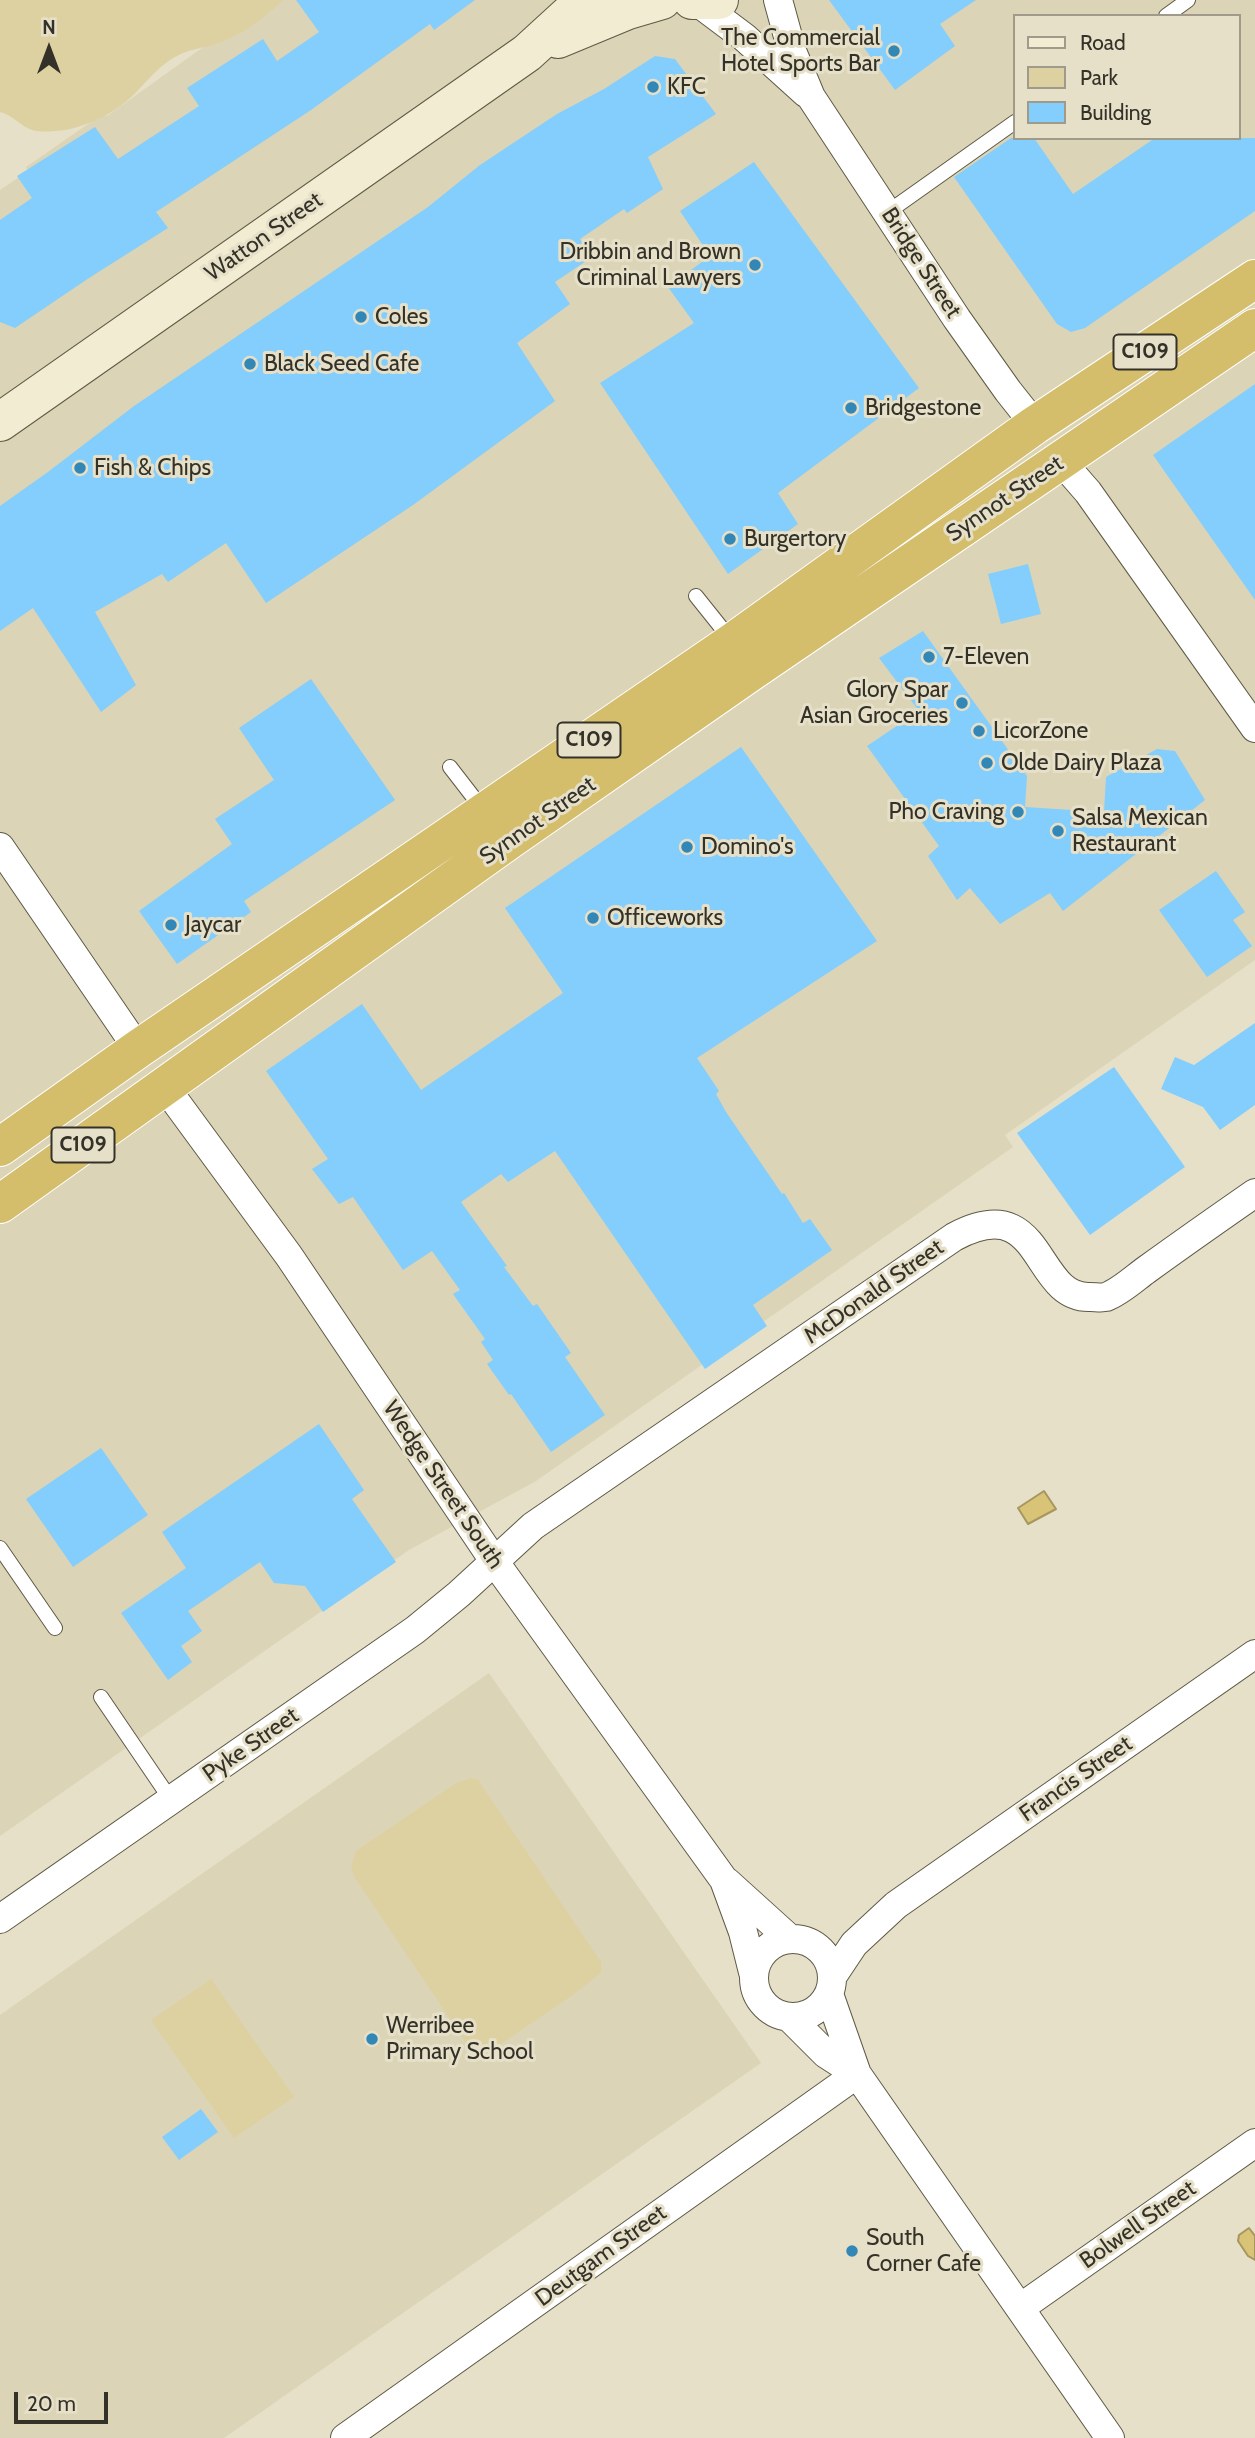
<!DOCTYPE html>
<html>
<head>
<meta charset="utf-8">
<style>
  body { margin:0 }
  #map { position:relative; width:1255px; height:2438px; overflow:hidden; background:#e6e0c9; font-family:Cabin,sans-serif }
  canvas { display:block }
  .legend { position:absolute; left:1013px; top:14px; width:228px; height:126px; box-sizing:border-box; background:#e6e0c9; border:2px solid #9f9a89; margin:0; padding:9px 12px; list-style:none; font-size:21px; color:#343128 }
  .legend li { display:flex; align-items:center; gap:14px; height:35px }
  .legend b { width:35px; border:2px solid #9f9a89 }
  .north { position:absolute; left:14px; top:14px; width:70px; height:70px; -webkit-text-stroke:5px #e6e0c9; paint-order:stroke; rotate:0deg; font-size:19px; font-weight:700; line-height:28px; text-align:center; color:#343128 }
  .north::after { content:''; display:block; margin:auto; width:24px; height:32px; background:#343128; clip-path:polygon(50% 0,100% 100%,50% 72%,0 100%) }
  .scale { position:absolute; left:14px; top:2392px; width:94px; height:32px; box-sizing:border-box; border:4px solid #343128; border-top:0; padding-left:9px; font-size:21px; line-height:24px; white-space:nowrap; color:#343128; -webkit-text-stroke:5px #e6e0c9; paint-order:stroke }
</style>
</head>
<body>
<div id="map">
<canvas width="1255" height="2438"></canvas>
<ul class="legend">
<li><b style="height:9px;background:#f2ecd3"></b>Road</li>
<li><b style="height:19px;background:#ded1a1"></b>Park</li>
<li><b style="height:19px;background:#83cefc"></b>Building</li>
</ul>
<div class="north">N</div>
<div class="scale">20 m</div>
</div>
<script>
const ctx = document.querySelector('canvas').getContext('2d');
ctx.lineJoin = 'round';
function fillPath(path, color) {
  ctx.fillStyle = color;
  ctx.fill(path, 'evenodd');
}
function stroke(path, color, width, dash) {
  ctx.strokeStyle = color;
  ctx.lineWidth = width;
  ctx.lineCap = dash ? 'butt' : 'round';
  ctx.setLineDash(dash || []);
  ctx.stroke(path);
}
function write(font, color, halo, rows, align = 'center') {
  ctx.font = font + ' Cabin,sans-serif';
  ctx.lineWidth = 6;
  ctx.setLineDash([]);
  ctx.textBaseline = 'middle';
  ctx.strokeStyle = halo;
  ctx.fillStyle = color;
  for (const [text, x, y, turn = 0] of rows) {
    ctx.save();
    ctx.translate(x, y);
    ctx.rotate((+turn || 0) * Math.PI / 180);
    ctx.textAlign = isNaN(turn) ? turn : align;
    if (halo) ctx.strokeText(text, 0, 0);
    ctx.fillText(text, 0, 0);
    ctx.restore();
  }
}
fillPath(new Path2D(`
  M 269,0 L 1255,0 L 1255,960 L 1005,1135 L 1013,1147 L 536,1481 L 409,1550 L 0,1836 L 0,190 L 28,171 L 26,167 L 104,113 L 107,116 ZM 1015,16 L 1239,16 L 1239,138 L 1015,138 Z
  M 489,1673 L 761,2063 L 224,2438 L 0,2438 L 0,2015 Z`), '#dcd4b6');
fillPath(new Path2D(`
  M 0,0 L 283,0 C 263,19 242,35 216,44 C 202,48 187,50 175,57 C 152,70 143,89 123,104 C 108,116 84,127 65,130 C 55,131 42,133 32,130 C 20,126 13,115 0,112 Z
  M 471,1778 L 478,1780 L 601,1962 L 601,1973 L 570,1997 L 489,2052 L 477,2050 L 467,2044 L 355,1878 L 351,1867 L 356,1851 L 456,1783 Z
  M 211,1979 L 294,2097 L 234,2138 L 151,2020 Z`), '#ded1a1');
const water = new Path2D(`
  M 1044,1491 L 1056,1509 L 1028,1524 L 1018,1508 Z
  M 1249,2228 L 1255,2236 L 1255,2260 L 1248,2256 L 1238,2241 L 1239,2235 Z`);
fillPath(water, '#d8c377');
stroke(water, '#a7975f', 2);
fillPath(new Path2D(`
  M 296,0 L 475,0 L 434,30 L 430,24 L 311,110 L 156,212 L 168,228 L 89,278 L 15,328 L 0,322 L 0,220 L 32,198 L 17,176 L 95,127 L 118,159 L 199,106 L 187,88 L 263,39 L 277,61 L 319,32 Z
  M 829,0 L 976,0 L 940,24 L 955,46 L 895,90 Z
  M 655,56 L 675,59 L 716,114 L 648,157 L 663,189 L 627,213 L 624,209 L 580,239 L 592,257 L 555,282 L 570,304 L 517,343 L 555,401 L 413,505 L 266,603 L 226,543 L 168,582 L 162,574 L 95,612 L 136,685 L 101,712 L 33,608 L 0,631 L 0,506 L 48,472 L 134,406 L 428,207 L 480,165 L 557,114 L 604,89 Z
  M 1011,138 L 1034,138 L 1073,194 L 1155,138 L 1255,138 L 1255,211 L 1085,328 L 1071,332 L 1057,324 L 954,177 Z
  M 754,162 L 919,388 L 778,493 L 798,524 L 728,574 L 600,383 L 694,323 L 668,287 L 710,256 L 680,211 Z
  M 1255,384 L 1255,600 L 1153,455 Z
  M 1028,564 L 1041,614 L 1001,624 L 988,574 Z
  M 923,631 L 1027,776 L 1025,807 L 1104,812 L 1106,777 L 1157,749 L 1175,751 L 1205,800 L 1063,911 L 1050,893 L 1000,924 L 970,888 L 957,900 L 928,856 L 939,846 L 867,746 L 919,711 L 879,658 Z
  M 311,679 L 395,800 L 244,901 L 251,912 L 177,964 L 139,911 L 232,844 L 215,819 L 274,780 L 239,728 Z
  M 741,747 L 877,941 L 697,1058 L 719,1091 L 716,1094 L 726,1112 L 782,1194 L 784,1193 L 803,1223 L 810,1219 L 832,1250 L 753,1305 L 767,1326 L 705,1369 L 555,1151 L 508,1182 L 501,1174 L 461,1202 L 507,1266 L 504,1267 L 533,1306 L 537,1304 L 571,1353 L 565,1357 L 605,1415 L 551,1452 L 511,1394 L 509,1395 L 487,1364 L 493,1360 L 481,1342 L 485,1339 L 453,1294 L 460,1290 L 432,1251 L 403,1270 L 353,1197 L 339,1204 L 312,1169 L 328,1159 L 266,1071 L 362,1004 L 421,1090 L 563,993 L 505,908 Z
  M 1216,871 L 1245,912 L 1233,920 L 1252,946 L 1207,977 L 1159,910 Z
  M 1255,1023 L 1255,1105 L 1220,1130 L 1203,1107 L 1161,1089 L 1175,1057 L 1194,1065 Z
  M 1114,1067 L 1185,1167 L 1090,1235 L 1017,1133 Z
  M 319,1424 L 364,1490 L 352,1499 L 396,1562 L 323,1612 L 305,1586 L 274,1583 L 260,1562 L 188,1611 L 202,1631 L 181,1646 L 192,1662 L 168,1680 L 121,1613 L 186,1568 L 162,1532 Z
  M 101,1448 L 148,1515 L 73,1567 L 26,1499 Z
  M 201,2109 L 218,2132 L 179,2160 L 162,2137 Z`), '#83cefc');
const lane = new Path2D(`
  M 1166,16 L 1188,0
  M 888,212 L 1015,122
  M 696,596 L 732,641
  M 450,767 L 484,811
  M 0,1548 L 55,1628
  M 101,1697 L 171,1800`);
const street = new Path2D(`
  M 778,0 L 792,51 L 811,97 L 957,319 L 1008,391 L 1035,425
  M 696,1 L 744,37 L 806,93
  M 1061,461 L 1088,492 L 1255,728
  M 0,847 L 138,1049
  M 165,1087 L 289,1256 L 494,1561 L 724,1880 L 743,1932 L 753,1972
  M 727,1882 L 790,1939
  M 0,1919 L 415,1630 L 459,1594 L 533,1526 L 954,1237 C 1045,1188 1032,1299 1090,1297 C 1095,1297 1102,1298 1106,1297 C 1120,1292 1135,1278 1146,1270 C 1182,1244 1219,1218 1255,1193
  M754 1978a39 39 0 1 1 78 0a39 39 0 1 1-78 0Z
  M 832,1977 L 854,1944 L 896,1905 L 1255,1654
  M 829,1994 L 857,2074 L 1110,2438
  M 790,2018 L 826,2054 L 857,2074
  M 1020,2308 L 1255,2143
  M 345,2438 L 857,2074`);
const secondary = new Path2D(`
  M 692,0 L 719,0
  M 558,39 L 628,10 L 662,0
  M 0,422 L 527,53 L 585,0`);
const highway = new Path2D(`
  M 0,1147 L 138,1049 L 733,642 L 1035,425 L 1255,279
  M 0,1204 L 509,840 L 752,671 L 1255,328`);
stroke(lane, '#5e5945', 16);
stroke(street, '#5e5945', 30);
stroke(secondary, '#5e5945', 40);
stroke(highway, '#fff', 40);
stroke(lane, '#fff', 14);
stroke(street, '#fff', 28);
stroke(secondary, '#f2ecd3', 38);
stroke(highway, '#d4be6b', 38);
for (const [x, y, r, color] of [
  [894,51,7,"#3287b6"],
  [653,87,7,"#3287b6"],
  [755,265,7,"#3287b6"],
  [361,317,7,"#3287b6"],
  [250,364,7,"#3287b6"],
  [851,408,7,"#3287b6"],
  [80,468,7,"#3287b6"],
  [730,539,7,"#3287b6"],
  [929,657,7,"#3287b6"],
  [962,703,7,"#3287b6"],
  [979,731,7,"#3287b6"],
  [987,763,7,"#3287b6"],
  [1018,812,7,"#3287b6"],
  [1058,831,7,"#3287b6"],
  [687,847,7,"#3287b6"],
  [593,918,7,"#3287b6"],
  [171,925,7,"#3287b6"],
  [372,2039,7,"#3287b6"],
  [852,2251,7,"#3287b6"]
]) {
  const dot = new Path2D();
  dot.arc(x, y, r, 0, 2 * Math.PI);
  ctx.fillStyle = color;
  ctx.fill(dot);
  stroke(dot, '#e6e0c9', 2.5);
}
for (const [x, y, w] of [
  [1145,352,63],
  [589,740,63],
  [83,1145,63]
]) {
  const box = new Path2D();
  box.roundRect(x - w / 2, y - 17.5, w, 35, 5);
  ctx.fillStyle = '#e6e0c9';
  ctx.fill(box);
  stroke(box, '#343128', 2);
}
write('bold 21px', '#343128', null, [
  ["C109",1145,352],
  ["C109",589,740],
  ["C109",83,1145]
]);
write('23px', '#343128', '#e6e0c9', [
  ["The Commercial",880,38,"right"],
  ["Hotel Sports Bar",880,64,"right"],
  ["KFC",667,87],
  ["Dribbin and Brown",741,252,"right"],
  ["Criminal Lawyers",741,278,"right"],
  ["Coles",375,317],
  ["Black Seed Cafe",264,364],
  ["Bridgestone",865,408],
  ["Fish & Chips",94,468],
  ["Burgertory",744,539],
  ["7-Eleven",943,657],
  ["Glory Spar",948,690,"right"],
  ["Asian Groceries",948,716,"right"],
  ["LicorZone",993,731],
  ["Olde Dairy Plaza",1001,763],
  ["Pho Craving",1004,812,"right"],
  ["Salsa Mexican",1072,818],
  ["Restaurant",1072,844],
  ["Domino's",701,847],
  ["Officeworks",607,918],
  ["Jaycar",185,925],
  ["Werribee",386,2026],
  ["Primary School",386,2052],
  ["South",866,2238],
  ["Corner Cafe",866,2264]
], 'left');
write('23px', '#343128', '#e6e0c9', [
  ["Watton Street",264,237,-35],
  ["Bridge Street",921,263,57],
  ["Synnot Street",1005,499,-34],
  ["Synnot Street",538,821,-35],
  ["McDonald Street",874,1292,-35],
  ["Wedge Street South",443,1485,56],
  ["Pyke Street",251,1745,-35],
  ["Francis Street",1076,1779,-35],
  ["Bolwell Street",1138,2225,-35],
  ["Deutgam Street",601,2256,-36]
]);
</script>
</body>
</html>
